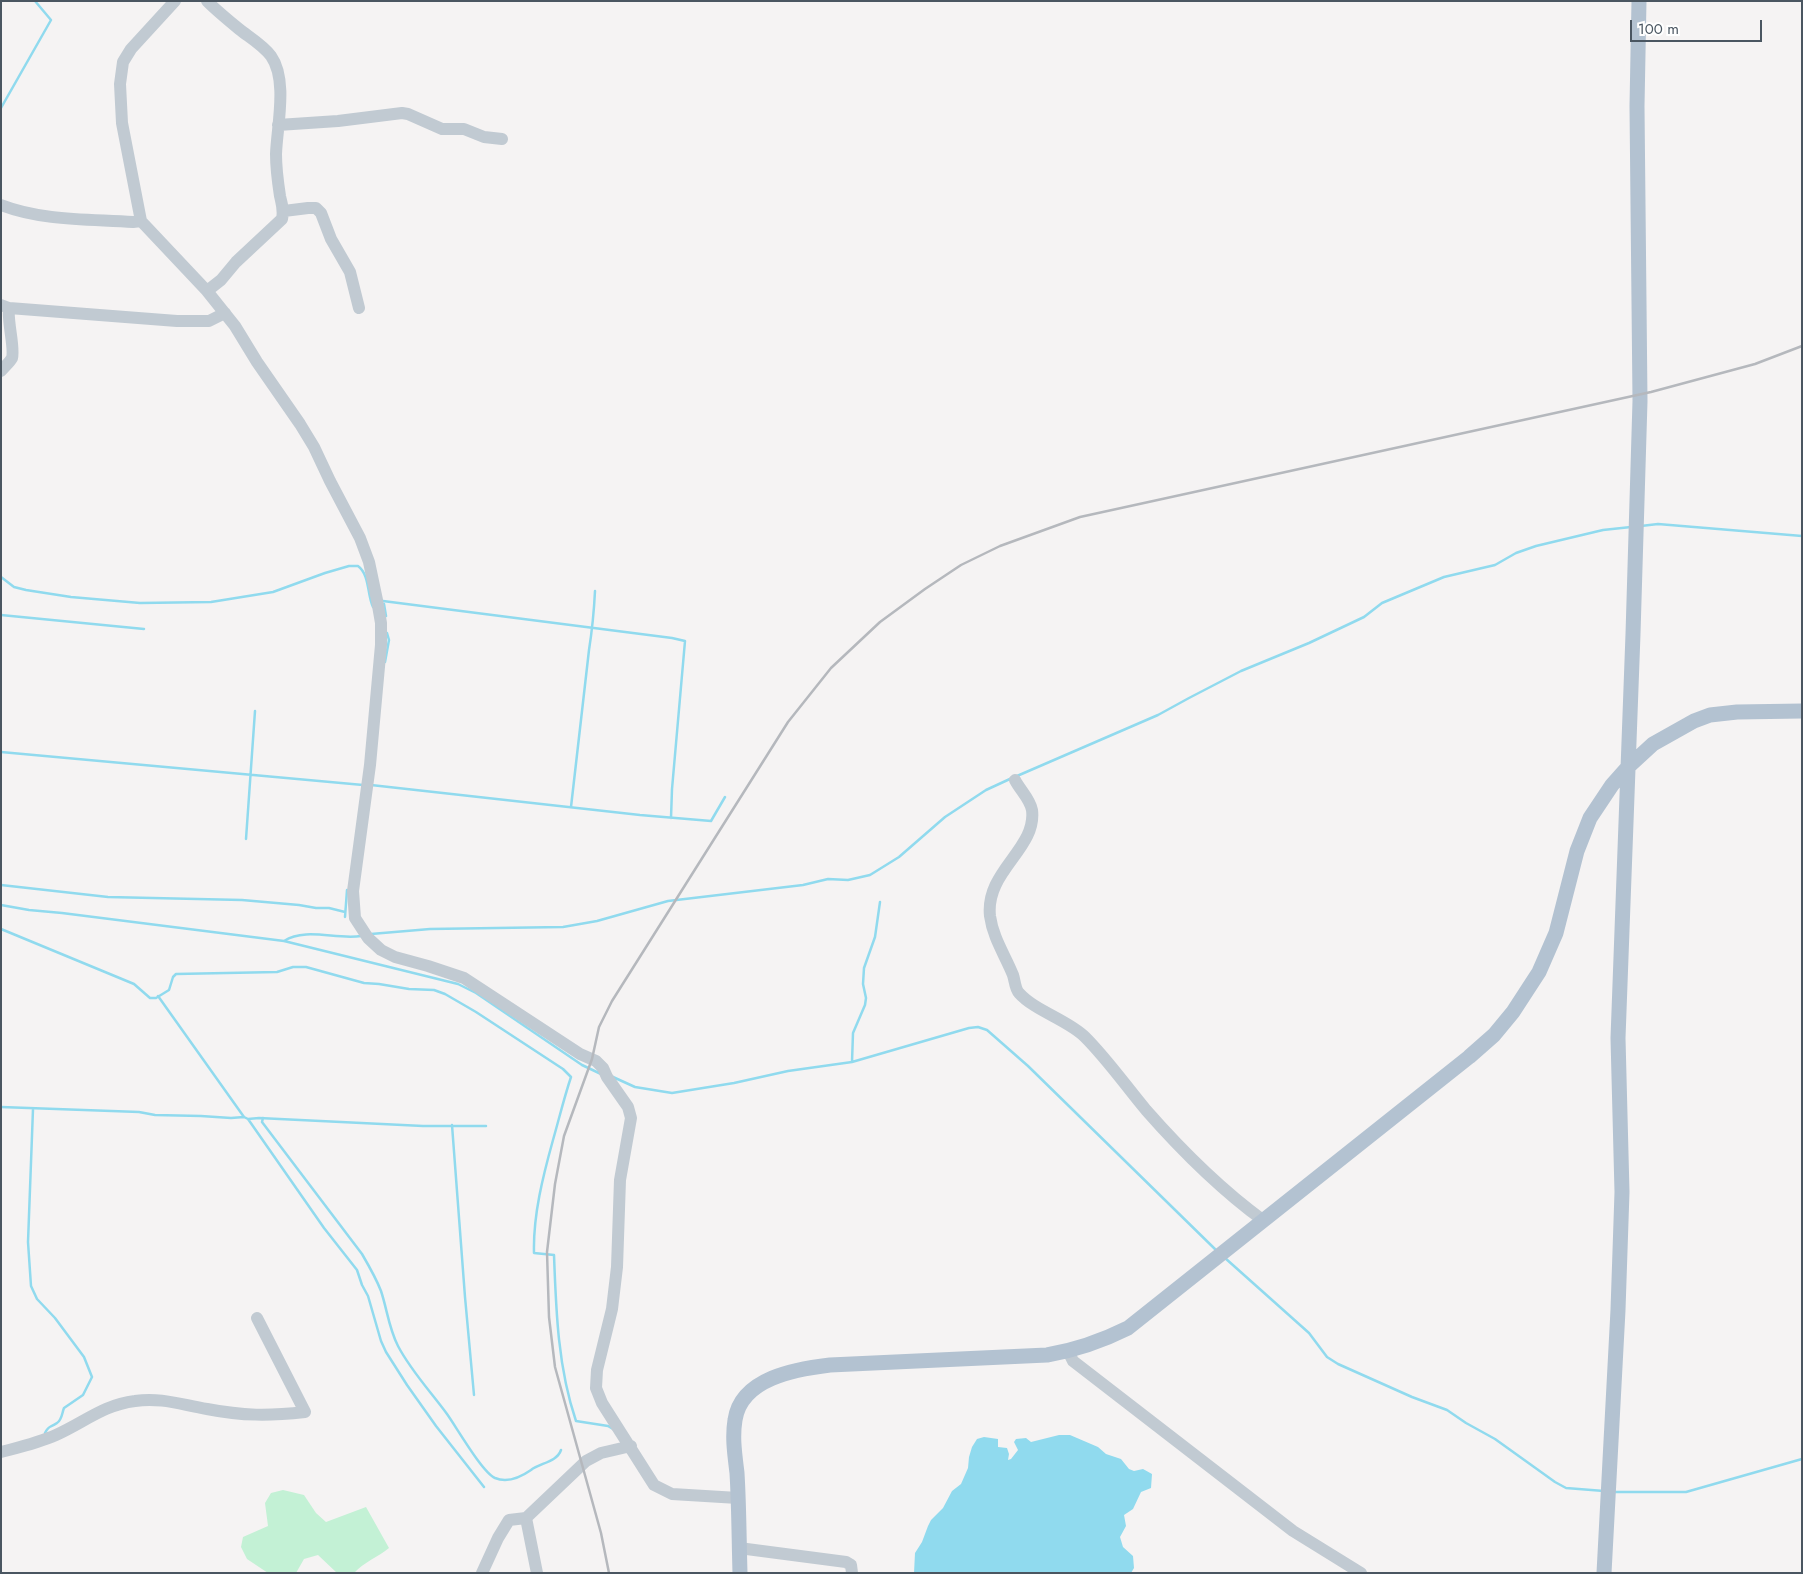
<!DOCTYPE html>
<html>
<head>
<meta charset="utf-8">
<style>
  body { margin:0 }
  #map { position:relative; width:1803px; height:1574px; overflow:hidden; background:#f5f3f3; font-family:Jost,sans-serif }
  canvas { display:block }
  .frame { position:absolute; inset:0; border:2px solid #4a5661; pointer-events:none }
  .scale { position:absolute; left:1630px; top:20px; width:132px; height:22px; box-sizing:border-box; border:2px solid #4a5661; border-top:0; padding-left:6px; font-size:15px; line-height:18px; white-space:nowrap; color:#4a5661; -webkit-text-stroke:4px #fff; paint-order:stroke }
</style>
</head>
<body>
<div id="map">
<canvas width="1803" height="1574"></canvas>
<div class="frame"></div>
<div class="scale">100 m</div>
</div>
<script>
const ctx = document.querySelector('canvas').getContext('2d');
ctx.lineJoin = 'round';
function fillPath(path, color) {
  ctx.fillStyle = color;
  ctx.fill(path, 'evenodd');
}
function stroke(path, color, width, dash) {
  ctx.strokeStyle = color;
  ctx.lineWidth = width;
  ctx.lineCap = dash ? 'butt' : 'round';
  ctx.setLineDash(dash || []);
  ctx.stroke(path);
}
fillPath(new Path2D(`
  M 283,1490 L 304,1495 L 316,1513 L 326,1522 L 366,1507 L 389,1548 C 378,1557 364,1562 354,1573 L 337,1573 L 318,1555 L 304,1559 L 296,1573 L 268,1573 L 247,1559 L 241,1547 L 243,1537 L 268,1526 L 265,1503 L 271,1493 Z`), '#c3f1d5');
fillPath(new Path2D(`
  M 1059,1435 L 1070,1435 L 1098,1447 L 1106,1454 L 1121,1459 L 1129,1469 L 1134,1471 L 1143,1469 L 1152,1474 L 1151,1488 L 1141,1492 L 1133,1509 L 1124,1515 L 1126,1526 L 1120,1537 L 1123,1547 L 1133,1556 L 1134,1568 L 1131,1573 L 914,1573 L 915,1553 L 922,1542 L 928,1526 L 931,1520 L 943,1508 L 952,1491 L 961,1484 L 968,1468 L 969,1457 L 972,1447 L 977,1439 L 984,1437 L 998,1439 L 998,1447 L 1007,1448 L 1009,1454 L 1008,1460 L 1011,1459 L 1018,1450 L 1014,1442 L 1016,1439 L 1026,1438 L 1031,1442 Z`), '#90daee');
stroke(new Path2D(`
  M 1,108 L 51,20 L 35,1
  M 1641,526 L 1658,524 L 1802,536
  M 1,577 L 14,587 L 26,590 L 71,597 L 140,603 L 211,602 L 273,592 L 325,573 L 349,566 L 358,566 C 370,575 367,595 373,607
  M 383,601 L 672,638 L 685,641 L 672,789 L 671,818
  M 384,604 L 386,616
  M 1,615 L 144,629
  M 385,662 L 389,640 L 387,633
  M 1,752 L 363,785
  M 1017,776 L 1158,715 L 1189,698 L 1241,671 L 1309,643 L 1364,617 L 1382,603 L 1444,577 L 1495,565 L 1516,553 L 1536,546 L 1603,530 L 1631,527
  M 371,785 L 640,815 L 711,821 L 725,797
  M 571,807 L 589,650 C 592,631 594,611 595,591
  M 246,839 L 255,711
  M 1,885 L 108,897 L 242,900 L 299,905 L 316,908 L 329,908 L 345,912
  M 1,905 L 29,910 L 62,913 L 284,941 C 306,927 336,940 361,936
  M 345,917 L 347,890
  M 1,929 L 134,984 L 150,998 L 156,998 L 169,990 L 173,977 L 176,974 L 277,972 L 293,967 L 306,967 L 364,983 L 379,984 L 409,989 L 434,990 L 445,994 L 476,1012 L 563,1069 L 571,1077 C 564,1098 559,1119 553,1140 C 543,1176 533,1215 534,1253 L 554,1255 C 556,1311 558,1368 576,1421 L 608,1426 L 613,1429
  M 371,934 L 430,929 L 563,927 L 597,921 L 668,901 L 803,885 L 828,879 L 848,880 L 870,875 L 899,857 L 945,817 L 986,790 L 1012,778
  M 284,941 L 458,984 L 476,993 L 582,1065 L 601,1074
  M 158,996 L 244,1117
  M 852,1062 L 853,1033 L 865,1005 L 866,998 L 863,984 L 864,968 L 875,937 L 880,902
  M 613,1077 L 635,1087 L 672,1093 L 734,1083 L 788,1071 L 852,1062 L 969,1028 L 978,1027 L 987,1030 L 1028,1066 L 1217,1251
  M 1,1107 L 139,1112 L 155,1115 L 201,1116 L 231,1118 L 244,1117 L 248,1119 L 324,1228 L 357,1270 L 362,1285 L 368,1296 L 381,1341 L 386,1352 L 407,1385 L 436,1426 L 484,1487
  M 33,1109 L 28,1242 L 31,1286 L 37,1299 L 55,1318 L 84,1357 L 92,1377 L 83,1395 L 64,1408 C 62,1413 62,1420 57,1423 C 50,1428 49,1425 45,1433
  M 263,1118 L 262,1122 L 362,1254 C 369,1266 376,1278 381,1291 C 387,1309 389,1329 398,1346 C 411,1371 431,1392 447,1414 C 457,1428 482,1472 495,1478 C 507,1483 521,1477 531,1470 C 540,1463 557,1462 561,1450
  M 248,1119 L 259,1118 L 423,1126 L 486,1126
  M 452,1125 L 465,1297 L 474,1395
  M 1225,1258 L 1309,1333 L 1327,1357 L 1338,1364 L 1412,1397 L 1447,1410 L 1466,1423 L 1495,1439 L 1555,1482 L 1566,1488 L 1604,1491
  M 1615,1492 L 1686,1492 L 1802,1459`), '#90daee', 2.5);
stroke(new Path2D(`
  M 175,1 L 131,49 L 123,62 L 120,84 L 122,123 L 141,221 L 207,291 L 235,326 L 257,362 L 300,424 L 314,447 L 330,481 L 360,538 L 369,562 L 377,600 L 381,623 L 381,645 L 370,765 L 353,891 L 355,918 L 368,938 L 381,950 L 395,957 L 428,966 L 464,978 L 580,1054 L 596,1061 L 603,1068 L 607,1077 L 628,1107 L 631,1118 L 620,1180 L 617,1267 L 612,1309 L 597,1370 L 596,1388 L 602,1403 L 654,1485 L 672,1494 L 738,1498
  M 207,1 C 217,11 228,20 239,29 C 249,37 263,45 271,56 C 288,80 277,126 276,154 C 276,168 278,183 280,196 C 282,205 284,210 282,219 L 236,262 L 221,280 L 207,291
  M 278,125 L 338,121 L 402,113 L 408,114 L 442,129 L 464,129 L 484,137 L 502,139
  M 1,205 C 42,221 90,219 133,222 L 141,221
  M 284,211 L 308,208 L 316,208 L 321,213 L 331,239 L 350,272 L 359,308
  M 1,305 L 9,308 L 177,321 L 209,321 L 225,313
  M 1,371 C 4,367 10,362 12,358 C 15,348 7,321 9,308
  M 1015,780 C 1020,790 1030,799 1032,810 C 1037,849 985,871 990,916 C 993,938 1005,955 1013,975 C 1015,981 1015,989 1019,993 C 1035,1011 1068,1020 1085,1037 C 1107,1059 1126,1086 1146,1110 C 1182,1151 1220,1189 1264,1221
  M 1068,1351 L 1073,1361 L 1293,1531 L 1361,1573
  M 1,1452 C 20,1447 38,1443 56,1435 C 85,1422 103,1405 135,1401 C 161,1397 182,1405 207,1409 C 243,1416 269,1416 305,1412 L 257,1318
  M 526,1518 L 537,1573
  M 739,1548 L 846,1562 L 851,1565 L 852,1573
  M 482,1573 L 498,1538 L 509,1520 L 526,1518 L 586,1461 L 601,1453 L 631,1446`), '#c1cad2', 12);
stroke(new Path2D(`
  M 740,1573 C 739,1540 739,1506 737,1473 C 735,1456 732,1438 735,1420 C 741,1378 796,1369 830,1365 L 1047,1355 C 1076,1350 1102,1341 1128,1328 L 1469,1057 L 1494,1035 L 1513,1012 L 1539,972 L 1556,933 L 1577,851 L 1590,818 L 1612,785 L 1628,767 L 1653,744 L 1694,721 L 1710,715 L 1737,712 L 1802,711
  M 1604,1573 L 1618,1310 L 1622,1192 L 1618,1038 L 1633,634 L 1640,401 L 1637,106 L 1639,1`), '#b3c2d1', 15);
stroke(new Path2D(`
  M 609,1573 L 601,1533 L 555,1367 L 549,1317 L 547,1252 L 555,1184 L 564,1136 L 592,1059 L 599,1027 L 612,1001 L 788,722 L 831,668 L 880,622 L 925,589 L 961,565 L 1000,546 L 1080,517 L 1651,392 L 1755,364 L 1802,346`), '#b5b8bd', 2.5);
</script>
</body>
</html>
